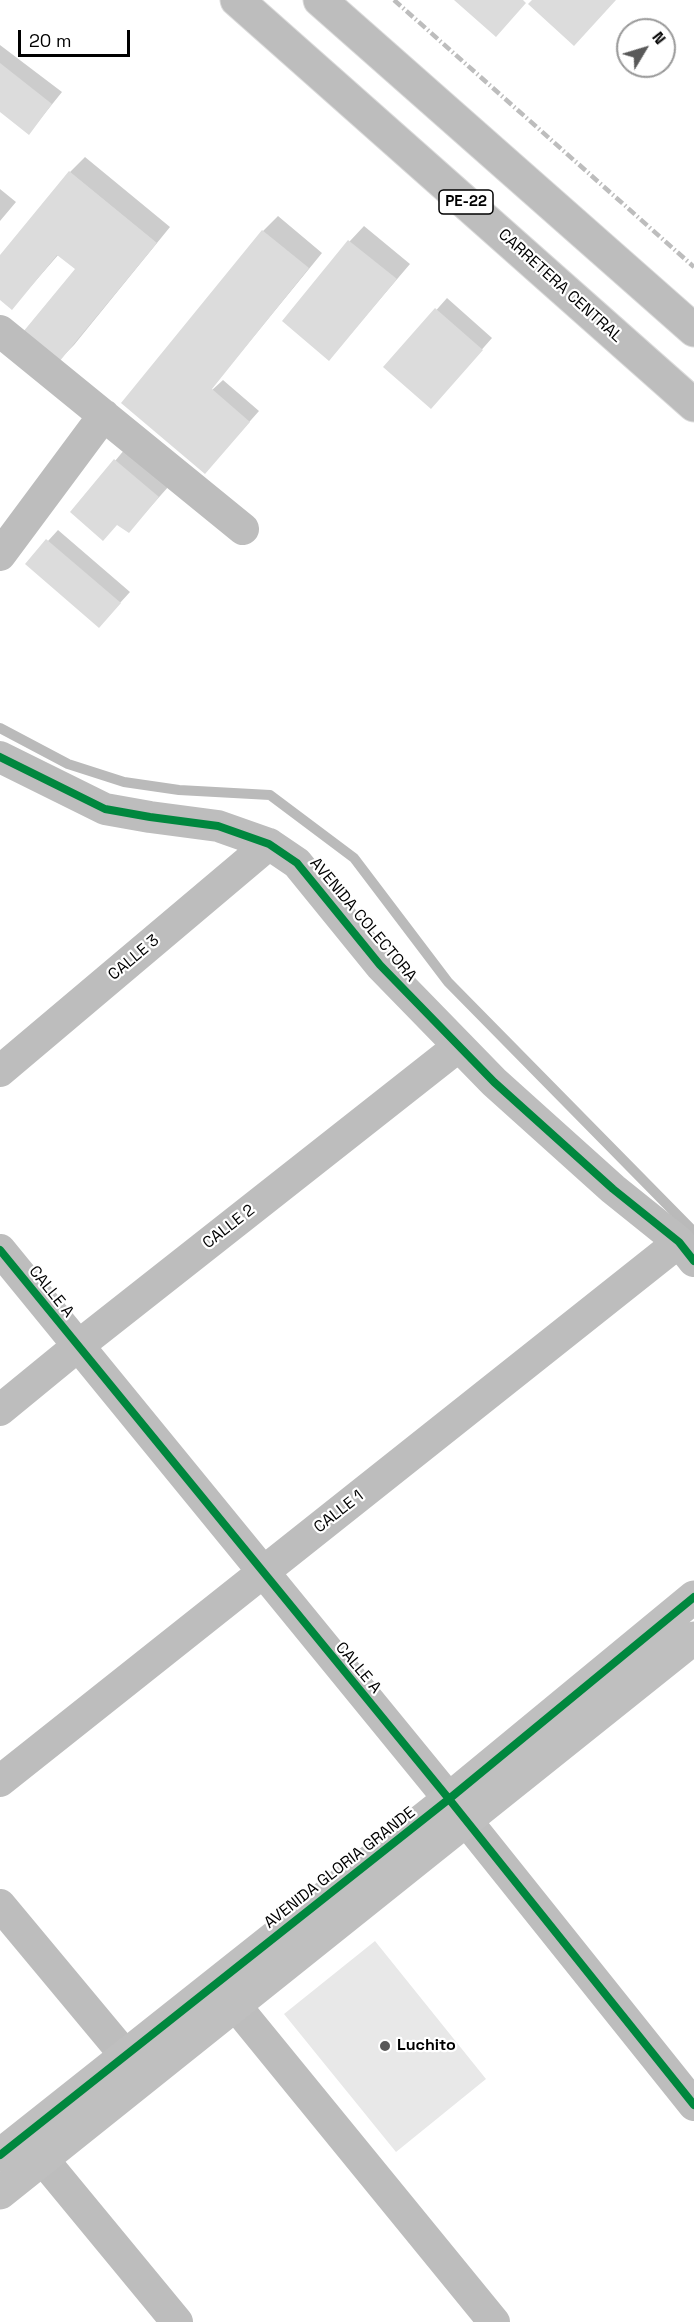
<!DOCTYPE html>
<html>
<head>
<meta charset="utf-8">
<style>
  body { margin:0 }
  #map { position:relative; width:694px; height:2322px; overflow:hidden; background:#fff; font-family:"Space Grotesk",sans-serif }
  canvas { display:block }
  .north { position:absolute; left:616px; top:18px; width:60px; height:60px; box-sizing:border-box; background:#fff; border:2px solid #999; border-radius:50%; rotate:52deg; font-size:16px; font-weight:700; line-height:24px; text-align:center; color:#000 }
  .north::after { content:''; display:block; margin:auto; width:21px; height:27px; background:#595959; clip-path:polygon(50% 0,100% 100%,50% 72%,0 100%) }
  .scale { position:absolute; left:18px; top:30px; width:112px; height:27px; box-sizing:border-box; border:3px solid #000; border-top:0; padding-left:8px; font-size:18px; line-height:21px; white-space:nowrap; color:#000; -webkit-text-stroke:4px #fff; paint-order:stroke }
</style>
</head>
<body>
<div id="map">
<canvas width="694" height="2322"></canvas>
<div class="north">N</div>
<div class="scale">20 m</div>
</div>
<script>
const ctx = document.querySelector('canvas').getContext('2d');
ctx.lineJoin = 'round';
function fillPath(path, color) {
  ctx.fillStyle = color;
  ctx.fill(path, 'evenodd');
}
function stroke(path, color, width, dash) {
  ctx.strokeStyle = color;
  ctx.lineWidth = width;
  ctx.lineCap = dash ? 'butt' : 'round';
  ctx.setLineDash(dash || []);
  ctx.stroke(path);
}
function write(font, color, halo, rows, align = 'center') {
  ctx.font = font + ' "Space Grotesk",sans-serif';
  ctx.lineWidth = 4.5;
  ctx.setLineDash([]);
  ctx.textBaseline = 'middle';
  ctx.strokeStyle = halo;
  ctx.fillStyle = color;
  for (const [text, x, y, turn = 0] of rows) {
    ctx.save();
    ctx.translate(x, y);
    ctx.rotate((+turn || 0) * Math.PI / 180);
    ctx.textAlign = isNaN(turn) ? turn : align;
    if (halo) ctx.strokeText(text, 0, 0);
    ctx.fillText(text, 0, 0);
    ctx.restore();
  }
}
fillPath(new Path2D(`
  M 375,1941 L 486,2079 L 396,2152 L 284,2014 Z`), '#e8e8e8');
fillPath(new Path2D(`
  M 0,45 L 62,92 L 29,133 L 0,110 Z
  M 85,157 L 170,227 L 74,345 L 59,360 L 77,269 L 59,254 L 12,308 L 0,298 L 0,258 L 70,172 Z
  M 0,189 L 16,202 L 0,221 Z
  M 278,216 L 322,253 L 210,390 L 211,391 L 223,380 L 259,411 L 205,472 L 123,403 L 263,231 Z
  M 364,226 L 410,264 L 329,359 L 284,321 L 350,241 Z
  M 447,298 L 492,338 L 441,396 L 386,367 Z
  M 125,449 L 169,486 L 129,531 L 85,497 Z
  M 58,530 L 130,592 L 99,626 L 27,564 Z`), '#0003');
stroke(new Path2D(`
  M 0,728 L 68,764 L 124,782 L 179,790 L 270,795 L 354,858 L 448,982 L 694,1232`), '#bababa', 10);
fillPath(new Path2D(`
  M 454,0 L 523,0 L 526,3 L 496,37 Z
  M 532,0 L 616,0 L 574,46 L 528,4 Z
  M 0,63 L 52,104 L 29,135 L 0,112 Z
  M 69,171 L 157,243 L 59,362 L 23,332 L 75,269 L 57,255 L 12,310 L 0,300 L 0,255 Z
  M 262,230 L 309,268 L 212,389 L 250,422 L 205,474 L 121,403 Z
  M 348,240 L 397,279 L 329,361 L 282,321 Z
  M 435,308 L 483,350 L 431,409 L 383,367 Z
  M 114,459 L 159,497 L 129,533 L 117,525 L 103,541 L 70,512 Z
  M 46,539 L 121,603 L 99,628 L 25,564 Z`), '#dcdcdc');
const highway = new Path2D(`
  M 237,0 L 694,405
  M 320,0 L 694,330`);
stroke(highway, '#dbdbdb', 35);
stroke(new Path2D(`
  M 0,331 L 243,529
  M 0,555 L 104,415
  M 0,757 L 105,809 L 150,817 L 218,826 L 269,844 L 297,863 L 380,965 L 494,1082 L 613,1189 L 679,1242 L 694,1261
  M 0,1071 L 269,844
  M 0,1250 L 449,1799 L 694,2105
  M 0,1410 L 78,1346 L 459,1046
  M 0,1781 L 679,1242
  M 0,1905 L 125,2055
  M 235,2005 L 494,2322
  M 26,2139 L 177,2322`), '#bdbdbd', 32);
stroke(new Path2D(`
  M 0,2155 L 449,1799 L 694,1597
  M 0,2193 L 694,1638`), '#bfbfbf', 33);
stroke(highway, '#bdbdbd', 33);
stroke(new Path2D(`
  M 394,0 L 694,267`), '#bdbdbd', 4.5, [9, 3, 1.5, 3]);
stroke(new Path2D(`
  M 0,757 L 105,809 L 150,817 L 218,826 L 269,844 L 297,863 L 380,965 L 494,1082 L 613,1189 L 679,1242 L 694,1261
  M 0,1250 L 449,1799 L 694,2105
  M 0,2155 L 449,1799 L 694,1597`), '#00873e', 8);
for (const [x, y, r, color] of [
  [385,2046,6,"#595959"]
]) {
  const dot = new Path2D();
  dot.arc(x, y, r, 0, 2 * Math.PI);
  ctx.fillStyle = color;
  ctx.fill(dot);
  stroke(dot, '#fff', 2);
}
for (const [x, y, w] of [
  [466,202,54]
]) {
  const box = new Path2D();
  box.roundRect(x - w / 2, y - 12, w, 24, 4.5);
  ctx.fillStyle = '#fff';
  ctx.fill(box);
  stroke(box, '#000', 1.5);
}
write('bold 15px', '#000', null, [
  ["PE-22",466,202]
]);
write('16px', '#000', '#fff', [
  ["CARRETERA CENTRAL",560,286,42],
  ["AVENIDA COLECTORA",363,920,50],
  ["CALLE 3",134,958,-40],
  ["CALLE 2",229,1227,-38],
  ["CALLE A",51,1292,51],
  ["CALLE 1",339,1512,-38],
  ["CALLE A",358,1668,50],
  ["AVENIDA GLORIA GRANDE",340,1868,-38]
]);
write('bold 16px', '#000', '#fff', [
  ["Luchito",397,2046]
], 'left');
</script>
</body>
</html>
